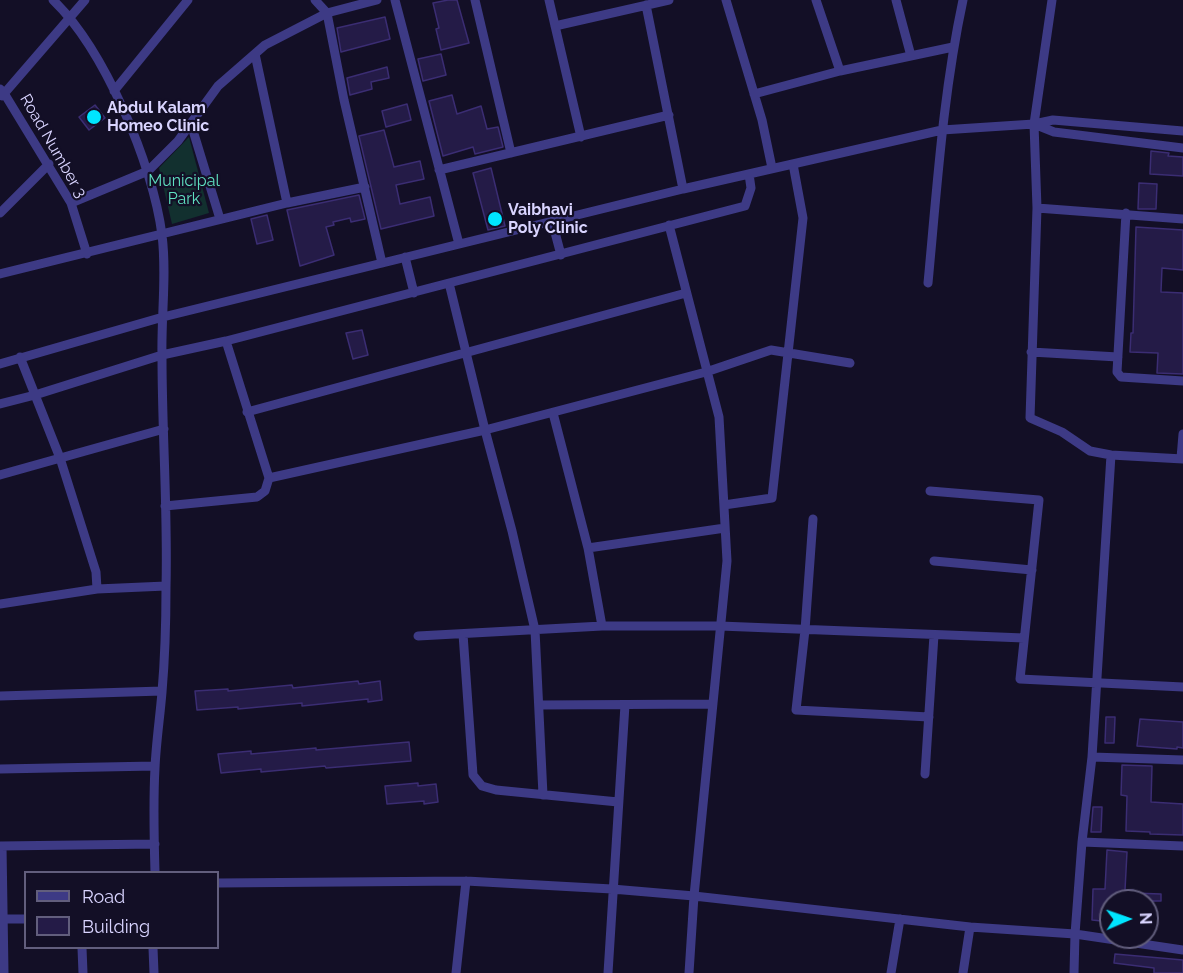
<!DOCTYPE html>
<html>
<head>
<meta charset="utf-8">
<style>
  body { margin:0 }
  #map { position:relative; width:1183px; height:973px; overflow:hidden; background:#130f26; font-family:Raleway,sans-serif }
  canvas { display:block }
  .legend { position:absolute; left:24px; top:871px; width:195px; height:78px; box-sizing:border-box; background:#130f26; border:2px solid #625e7d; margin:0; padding:8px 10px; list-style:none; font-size:18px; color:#d9d4ff }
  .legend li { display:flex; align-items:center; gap:12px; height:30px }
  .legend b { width:30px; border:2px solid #625e7d }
  .north { position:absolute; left:1099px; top:889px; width:60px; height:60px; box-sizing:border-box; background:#130f26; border:2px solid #625e7d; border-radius:50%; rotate:88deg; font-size:16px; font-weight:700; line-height:24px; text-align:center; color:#d9d4ff }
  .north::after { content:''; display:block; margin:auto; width:21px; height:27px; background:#00e5ff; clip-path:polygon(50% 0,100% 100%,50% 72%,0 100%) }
</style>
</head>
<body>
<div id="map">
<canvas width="1183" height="973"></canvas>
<ul class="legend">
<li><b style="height:8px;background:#3d3a85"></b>Road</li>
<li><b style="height:16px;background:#241b47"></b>Building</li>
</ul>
<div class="north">N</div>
</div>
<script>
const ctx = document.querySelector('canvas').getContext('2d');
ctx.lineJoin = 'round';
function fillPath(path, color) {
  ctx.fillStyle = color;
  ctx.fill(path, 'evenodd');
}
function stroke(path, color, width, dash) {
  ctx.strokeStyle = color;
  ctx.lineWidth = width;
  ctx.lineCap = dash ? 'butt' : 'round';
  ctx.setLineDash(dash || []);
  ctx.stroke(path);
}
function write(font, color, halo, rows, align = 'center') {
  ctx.font = font + ' Raleway,sans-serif';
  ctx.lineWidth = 4.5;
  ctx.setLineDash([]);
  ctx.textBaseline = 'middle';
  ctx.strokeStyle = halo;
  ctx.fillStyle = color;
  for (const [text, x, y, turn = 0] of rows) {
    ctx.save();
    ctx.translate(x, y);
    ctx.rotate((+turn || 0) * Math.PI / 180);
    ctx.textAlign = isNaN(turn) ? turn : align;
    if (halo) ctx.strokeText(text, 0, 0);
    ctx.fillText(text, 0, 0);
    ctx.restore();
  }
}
fillPath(new Path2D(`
  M 189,137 L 209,213 L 172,224 L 159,168 Z`), '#12302f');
const building = new Path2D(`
  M 448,0 L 457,0 L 469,43 L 441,50 L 436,29 L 439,28 L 433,3 Z
  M 385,17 L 390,39 L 341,52 L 337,28 Z
  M 441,54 L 446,75 L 423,81 L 418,59 Z
  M 387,67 L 389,78 L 371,82 L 372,89 L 350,95 L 347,78 Z
  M 452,95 L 457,114 L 481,106 L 487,129 L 498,127 L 503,147 L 475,154 L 473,147 L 443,156 L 429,101 Z
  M 407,104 L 411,120 L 386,127 L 382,111 Z
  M 95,105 L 105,118 L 89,130 L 79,117 Z
  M 384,130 L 394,167 L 420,161 L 424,179 L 396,185 L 400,204 L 430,197 L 434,216 L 381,229 L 359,136 Z
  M 1151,151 L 1169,153 L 1168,156 L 1183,157 L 1183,176 L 1150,174 Z
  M 491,168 L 505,226 L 488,230 L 473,173 Z
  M 1139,183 L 1157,184 L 1156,209 L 1138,209 Z
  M 359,195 L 365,219 L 351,222 L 350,218 L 333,222 L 334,225 L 326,227 L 334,255 L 300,266 L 287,210 Z
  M 267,215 L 273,240 L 257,244 L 251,219 Z
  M 1136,227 L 1183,230 L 1183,270 L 1162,268 L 1161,291 L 1161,292 L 1183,293 L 1183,374 L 1157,373 L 1158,353 L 1130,352 L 1131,333 L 1133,333 Z
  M 362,330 L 368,355 L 353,359 L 346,333 Z
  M 358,681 L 359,684 L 380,681 L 382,700 L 368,702 L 368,699 L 302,706 L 302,703 L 238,709 L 238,707 L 197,710 L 195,691 L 228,689 L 228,691 L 292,685 L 293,688 Z
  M 1106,717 L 1115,717 L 1114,743 L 1105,743 Z
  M 1140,719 L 1183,722 L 1183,748 L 1177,747 L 1177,749 L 1137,746 Z
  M 409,742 L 411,761 L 326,768 L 325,766 L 261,772 L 261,769 L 221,773 L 218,754 L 251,751 L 251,754 L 316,748 L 316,750 Z
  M 1122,765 L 1152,766 L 1151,802 L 1183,804 L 1183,835 L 1150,834 L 1150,832 L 1126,831 L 1127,796 L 1121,795 Z
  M 418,783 L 418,786 L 436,784 L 438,802 L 424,804 L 424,801 L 387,804 L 385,786 Z
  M 1093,807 L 1102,807 L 1101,832 L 1091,832 Z
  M 1107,850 L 1127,852 L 1125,890 L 1133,890 L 1133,893 L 1161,894 L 1161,901 L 1111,901 L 1111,922 L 1092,920 L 1093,889 L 1105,889 Z
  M 1115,954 L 1183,960 L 1183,973 L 1154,973 L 1154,968 L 1114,963 Z`);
fillPath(building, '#241b47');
stroke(building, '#3b2d73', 1.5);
stroke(new Path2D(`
  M 53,0 C 104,49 153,164 162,235 C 167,275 161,316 162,357 C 162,434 168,511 166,588 C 166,622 165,657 162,692 C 160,717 156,743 155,768 C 153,803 154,838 155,872
  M 315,0 L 327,13 L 344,100 L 382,263
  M 395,0 L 459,244
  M 475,0 L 511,153
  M 549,0 L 581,137
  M 726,0 L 762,120 L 772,168
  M 816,0 L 840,71 L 953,47
  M 896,0 L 911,56
  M 1052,0 L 1034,124 L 1037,208 L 1030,418 L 1062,432 L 1090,451 L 1111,455 L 1183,459
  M 555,26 L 669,0
  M 255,54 L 287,203
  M 0,89 L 4,93 L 71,203 L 87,254
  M 114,91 L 188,0
  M 754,94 L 840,71
  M 2,96 L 85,0
  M 191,124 L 220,219
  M 1034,124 L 1054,132 L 1183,148
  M 439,170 L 669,115
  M 683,189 L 942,130 L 1034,124 L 1053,120 L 1183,131
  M 71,203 L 148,171 L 178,141 L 218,86 L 265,45 L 327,13 L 377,0
  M 1037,208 L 1183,219
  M 0,213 L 49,164
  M 1126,213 L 1117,372 L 1121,377 L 1183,381
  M 552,221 L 561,255
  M 669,225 L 719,417 L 727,561 L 694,896 L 689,973
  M 405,257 L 414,293
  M 0,274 L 287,203 L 365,187
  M 928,283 C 937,188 943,93 963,0
  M 226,341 L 269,478 L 485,430 L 449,283
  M 1031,352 L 1118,357
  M 20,357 L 60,458 L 96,572 L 97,589
  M 0,364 L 163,317 L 683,189 L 646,5
  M 0,404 L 35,395 L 162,355 L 226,341 L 745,206 L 751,188 L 749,174
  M 247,412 L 686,293
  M 553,413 L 588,548 L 602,626
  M 1181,458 L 1183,434
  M 0,475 L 164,429
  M 930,491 L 1039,500 L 1020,679 L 1183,687
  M 724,505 L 772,498 L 803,218 L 793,164
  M 165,506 L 257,497 L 265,491 L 269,478
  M 813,519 L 805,630 L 796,710 L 929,717
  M 588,548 L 725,528
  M 934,561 L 1032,570
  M 0,604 L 97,589 L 166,586
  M 463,634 L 473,775 L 482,786 L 496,790 L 618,802
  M 418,636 L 602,626 L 720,626 L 1024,638
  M 0,696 L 162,691
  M 540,705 L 713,704
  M 1092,757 L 1183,760
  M 0,769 L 155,766
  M 925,774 L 934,635
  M 543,795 L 535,630 L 512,531 L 485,430 L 706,372 L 771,350 L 850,363
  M 1082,842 L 1183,846
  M 0,846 L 155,844
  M 2,846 L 4,973
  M 218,883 L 466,881 L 612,889 L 694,896 L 970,927 L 1075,934 L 1183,950
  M 3,919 L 26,919
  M 82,948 L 83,973
  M 153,948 L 154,973
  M 456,973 L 466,881
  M 608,973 L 625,705
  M 891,973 L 900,919
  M 963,973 L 970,927
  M 1074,973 L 1075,934 L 1082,842 L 1092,757 L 1111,455`), '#3d3a85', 9);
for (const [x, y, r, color] of [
  [94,117,8,"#00e5ff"],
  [495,219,8,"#00e5ff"]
]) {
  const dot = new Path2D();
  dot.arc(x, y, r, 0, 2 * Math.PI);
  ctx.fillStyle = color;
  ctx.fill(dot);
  stroke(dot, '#130f26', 2);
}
write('bold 16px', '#d9d4ff', '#130f26', [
  ["Abdul Kalam",107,108],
  ["Homeo Clinic",107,126],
  ["Vaibhavi",508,210],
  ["Poly Clinic",508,228]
], 'left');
write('16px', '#d9d4ff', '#130f26', [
  ["Road Number 3",53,146,60]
]);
write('16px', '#5fe0c0', '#130f26', [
  ["Municipal",184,181],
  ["Park",184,199]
]);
</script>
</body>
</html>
